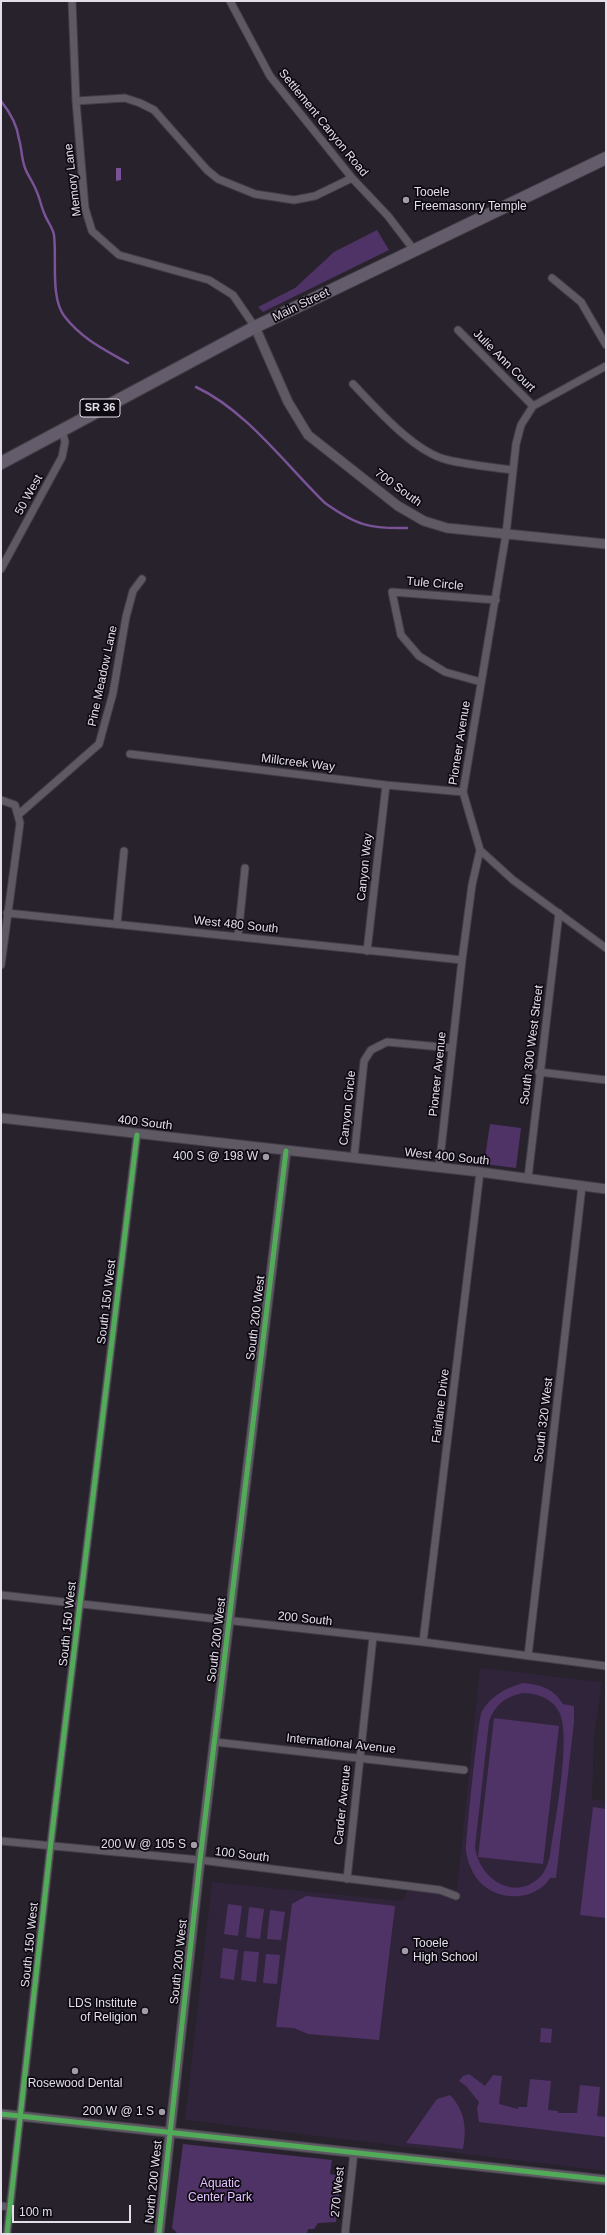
<!DOCTYPE html>
<html>
<head>
<meta charset="utf-8">
<style>
  body { margin:0 }
  #map { position:relative; width:607px; height:2235px; overflow:hidden; background:#27222c; font-family:Helvetica,sans-serif }
  canvas { display:block }
  .frame { position:absolute; inset:0; border:2px solid #e4deea; pointer-events:none }
  .scale { position:absolute; left:12px; top:2205px; width:119px; height:18px; box-sizing:border-box; border:2px solid #e4deea; border-top:0; padding-left:5px; font-size:12px; line-height:14px; white-space:nowrap; color:#e4deea; -webkit-text-stroke:3px #0e0a12; paint-order:stroke }
</style>
</head>
<body>
<div id="map">
<canvas width="607" height="2235"></canvas>
<div class="frame"></div>
<div class="scale">100 m</div>
</div>
<script>
const ctx = document.querySelector('canvas').getContext('2d');
ctx.lineJoin = 'round';
function fillPath(path, color) {
  ctx.fillStyle = color;
  ctx.fill(path, 'evenodd');
}
function stroke(path, color, width, dash) {
  ctx.strokeStyle = color;
  ctx.lineWidth = width;
  ctx.lineCap = dash ? 'butt' : 'round';
  ctx.setLineDash(dash || []);
  ctx.stroke(path);
}
function write(font, color, halo, rows, align = 'center') {
  ctx.font = font + ' Helvetica,sans-serif';
  ctx.lineWidth = 3.5;
  ctx.setLineDash([]);
  ctx.textBaseline = 'middle';
  ctx.strokeStyle = halo;
  ctx.fillStyle = color;
  for (const [text, x, y, turn = 0] of rows) {
    ctx.save();
    ctx.translate(x, y);
    ctx.rotate((+turn || 0) * Math.PI / 180);
    ctx.textAlign = isNaN(turn) ? turn : align;
    if (halo) ctx.strokeText(text, 0, 0);
    ctx.fillText(text, 0, 0);
    ctx.restore();
  }
}
fillPath(new Path2D(`
  M 480,1668 L 602,1682 L 594,1736 L 592,1799 L 606,1801 L 606,2171 L 185,2120 L 212,1882 L 402,1901 L 411,1885 L 457,1890 Z`), '#30243a');
fillPath(new Path2D(`
  M 377,230 L 389,250 L 263,312 L 258,307 L 295,288 L 334,252 Z
  M 490,1124 L 521,1128 L 516,1168 L 484,1164 Z
  M 523,1683 C 541,1685 553,1688 563,1704 L 574,1706 L 574,1722 L 556,1878 L 550,1878 C 531,1907 483,1900 471,1868 C 468,1863 467,1856 466,1851 C 466,1838 478,1718 482,1711 C 492,1695 506,1688 523,1683 ZM 523,1693 C 536,1693 551,1698 558,1710 C 573,1732 554,1826 550,1856 C 548,1863 546,1870 541,1876 C 515,1903 479,1879 475,1847 L 489,1722 C 494,1705 506,1696 523,1693 Z
  M 494,1718 L 559,1726 L 543,1864 L 478,1857 Z
  M 593,1807 L 606,1809 L 606,1918 L 580,1915 Z
  M 306,1896 L 395,1906 L 379,2040 L 308,2034 L 294,2028 L 276,2027 L 292,1904 Z
  M 228,1904 L 242,1906 L 238,1936 L 224,1934 Z
  M 249,1907 L 264,1909 L 260,1939 L 246,1937 Z
  M 270,1910 L 285,1912 L 281,1940 L 267,1939 Z
  M 223,1948 L 238,1950 L 234,1980 L 220,1978 Z
  M 244,1951 L 259,1952 L 256,1982 L 241,1980 Z
  M 266,1954 L 280,1955 L 277,1984 L 263,1983 Z
  M 541,2028 L 552,2029 L 551,2043 L 540,2042 Z
  M 469,2074 L 485,2086 L 493,2075 L 502,2076 L 499,2104 L 518,2109 L 518,2107 L 527,2107 L 530,2079 L 551,2081 L 548,2110 L 558,2111 L 558,2113 L 577,2113 L 580,2085 L 600,2087 L 597,2116 L 606,2117 L 606,2137 L 479,2122 L 477,2108 L 479,2102 L 466,2086 L 459,2081 L 463,2076 Z
  M 450,2095 C 465,2111 467,2128 463,2149 L 406,2143 L 437,2099 Z
  M 183,2144 L 332,2160 L 330,2174 L 341,2176 L 336,2222 L 318,2223 L 314,2229 L 308,2229 L 307,2234 L 177,2233 L 172,2228 Z`), '#503366');
fillPath(new Path2D(`
  M 116,168 L 121,168 L 121,180 L 116,181 Z`), '#795396');
stroke(new Path2D(`
  M 1,101 C 9,111 17,125 19,139 C 22,149 21,157 25,168 C 28,176 33,182 36,190 C 40,198 41,207 45,215 C 47,221 53,228 54,235 C 57,259 50,299 65,317 C 82,339 105,350 128,363
  M 196,387 C 247,411 285,464 325,503 C 356,525 369,529 407,528`), '#795396', 2.5);
const minor = new Path2D(`
  M 72,1 L 76,101 L 85,208 L 92,231 L 119,255 L 209,280 L 233,295 L 255,327
  M 230,1 L 270,76 L 352,178 L 388,216 L 414,250
  M 76,101 L 125,98 L 140,103 L 154,110 L 207,170 L 218,179 L 255,194 L 294,200 L 315,196 L 352,178
  M 552,278 L 581,302 L 606,345
  M 458,330 L 533,406
  M 353,384 C 376,408 415,453 448,460 C 469,465 491,467 512,470
  M 1,569 L 62,457 L 65,442 L 62,429
  M 481,682 L 445,672 L 419,656 L 401,635 L 392,592 L 496,600
  M 130,754 L 386,785 L 463,792
  M 1,800 L 15,805 L 20,823 L 1,965
  M 18,815 L 99,744 L 113,693 L 126,617 L 133,591 L 142,579
  M 480,850 L 513,880 L 606,948
  M 7,913 L 462,960
  M 117,924 L 124,851
  M 238,936 L 245,868
  M 367,951 L 386,785
  M 539,1072 L 606,1080
  M 354,1158 L 364,1061 L 371,1050 L 387,1042 L 452,1048
  M 439,1168 L 462,960 L 472,885 L 480,850 L 463,792 L 506,534 L 516,444 L 521,425 L 533,406 L 606,366
  M 528,1178 L 559,913
  M 1,1595 L 423,1642 L 606,1666
  M 423,1642 L 480,1172
  M 528,1656 L 582,1186
  M 215,1742 L 464,1770
  M 1,1841 L 200,1860 L 440,1890 L 456,1896
  M 347,1879 L 373,1637
  M 1,2206 L 10,2207
  M 7,2234 L 52,1833 L 137,1135
  M 345,2234 L 354,2152`);
const tertiary = new Path2D(`
  M 255,327 L 288,402 L 308,435 L 398,506 L 424,521 L 447,528 L 606,544
  M 1,1118 L 480,1172 L 606,1189
  M 1,2114 L 606,2180
  M 159,2234 L 200,1860 L 286,1151`);
const trunk = new Path2D(`
  M 1,463 L 255,327 L 606,158`);
stroke(minor, '#423e47', 9);
stroke(tertiary, '#423e47', 11);
stroke(trunk, '#423e47', 14);
stroke(minor, '#5e5962', 7);
stroke(tertiary, '#5e5962', 9);
stroke(trunk, '#645c6b', 12);
stroke(new Path2D(`
  M 1,2114 L 606,2180
  M 7,2234 L 52,1833 L 137,1135
  M 159,2234 L 200,1860 L 286,1151`), '#51ab58', 5);
for (const [x, y, r, color] of [
  [406,200,4,"#a29ca8"],
  [266,1157,4,"#a29ca8"],
  [194,1845,4,"#a29ca8"],
  [405,1951,4,"#a29ca8"],
  [145,2011,4,"#a29ca8"],
  [75,2071,4,"#a29ca8"],
  [162,2112,4,"#a29ca8"]
]) {
  const dot = new Path2D();
  dot.arc(x, y, r, 0, 2 * Math.PI);
  ctx.fillStyle = color;
  ctx.fill(dot);
  stroke(dot, '#0e0a12', 1.5);
}
for (const [x, y, w] of [
  [100,408,40]
]) {
  const box = new Path2D();
  box.roundRect(x - w / 2, y - 9, w, 18, 3);
  ctx.fillStyle = '#0e0a12';
  ctx.fill(box);
  stroke(box, '#e4deea', 1);
}
write('bold 11px', '#e4deea', null, [
  ["SR 36",100,408]
]);
write('12px', '#e4deea', '#0e0a12', [
  ["Settlement Canyon Road",323,123,51],
  ["Memory Lane",73,180,-97],
  ["Main Street",301,305,-26],
  ["Julie Ann Court",504,361,45],
  ["700 South",398,488,36],
  ["50 West",29,495,-61],
  ["Tule Circle",435,584,5],
  ["Pine Meadow Lane",103,676,-78],
  ["Pioneer Avenue",460,743,-81],
  ["Millcreek Way",298,763,7],
  ["Canyon Way",365,867,-84],
  ["West 480 South",236,925,6],
  ["South 300 West Street",532,1045,-83],
  ["Pioneer Avenue",438,1074,-84],
  ["Canyon Circle",348,1108,-84],
  ["400 South",145,1123,7],
  ["West 400 South",447,1157,6],
  ["South 150 West",107,1302,-83],
  ["South 200 West",256,1318,-83],
  ["Fairlane Drive",441,1406,-83],
  ["South 320 West",544,1420,-83],
  ["200 South",305,1619,6],
  ["South 150 West",68,1624,-84],
  ["South 200 West",217,1640,-83],
  ["International Avenue",341,1744,6],
  ["Carder Avenue",343,1805,-84],
  ["100 South",242,1855,7],
  ["South 150 West",30,1945,-84],
  ["South 200 West",179,1962,-84],
  ["North 200 West",154,2182,-84],
  ["270 West",338,2192,-84]
]);
write('12px', '#e4deea', '#0e0a12', [
  ["Tooele",414,193,"left"],
  ["Freemasonry Temple",414,207,"left"],
  ["400 S @ 198 W",258,1157],
  ["200 W @ 105 S",186,1845],
  ["Tooele",413,1944,"left"],
  ["High School",413,1958,"left"],
  ["LDS Institute",137,2004],
  ["of Religion",137,2018],
  ["Rosewood Dental",75,2084,"center"],
  ["200 W @ 1 S",154,2112]
], 'right');
write('12px', '#e2c2ff', '#0e0a12', [
  ["Aquatic",220,2184],
  ["Center Park",220,2198]
]);
</script>
</body>
</html>
